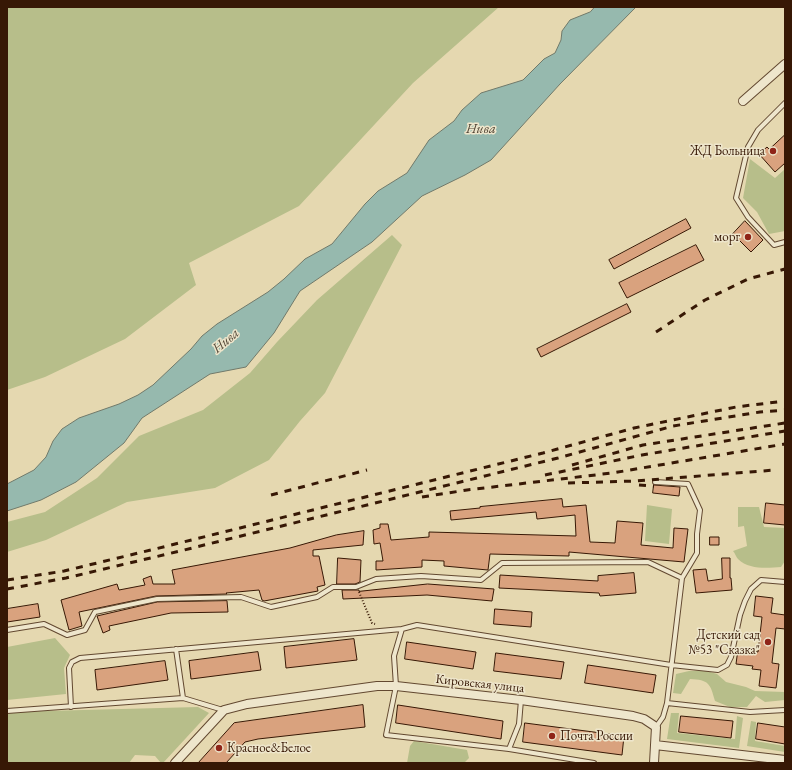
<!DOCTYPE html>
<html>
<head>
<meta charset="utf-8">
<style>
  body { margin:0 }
  #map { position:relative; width:792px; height:770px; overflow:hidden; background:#e5d8b0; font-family:"EB Garamond",serif }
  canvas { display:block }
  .frame { position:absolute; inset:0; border:8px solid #371805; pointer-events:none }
</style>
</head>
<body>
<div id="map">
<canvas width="792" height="770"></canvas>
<div class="frame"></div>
</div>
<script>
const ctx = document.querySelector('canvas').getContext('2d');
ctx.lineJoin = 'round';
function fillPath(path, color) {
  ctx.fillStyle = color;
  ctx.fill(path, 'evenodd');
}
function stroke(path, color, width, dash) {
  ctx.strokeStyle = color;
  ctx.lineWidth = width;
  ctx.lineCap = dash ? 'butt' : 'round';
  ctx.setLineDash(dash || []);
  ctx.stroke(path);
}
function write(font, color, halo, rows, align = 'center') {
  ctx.font = font + ' "EB Garamond",serif';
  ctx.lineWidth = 3;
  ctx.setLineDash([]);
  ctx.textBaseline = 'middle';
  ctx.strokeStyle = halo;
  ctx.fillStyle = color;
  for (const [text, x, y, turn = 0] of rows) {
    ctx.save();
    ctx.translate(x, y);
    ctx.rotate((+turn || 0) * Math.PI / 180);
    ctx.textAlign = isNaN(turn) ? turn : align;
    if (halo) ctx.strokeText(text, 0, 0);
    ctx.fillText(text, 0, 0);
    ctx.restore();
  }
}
fillPath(new Path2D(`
  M 7,7 L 499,7 L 413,83 L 299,206 L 189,263 L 196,285 L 125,339 L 45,377 L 7,390 Z
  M 750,159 L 775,178 L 785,169 L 785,231 L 769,234 L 757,212 L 743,198 Z
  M 392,235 L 402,245 L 325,393 L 300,421 L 269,460 L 215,488 L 127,502 L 46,540 L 7,552 L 7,522 L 45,512 L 97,478 L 139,436 L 203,410 L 250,373 L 277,342 L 317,300 Z
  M 647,505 L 672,509 L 669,544 L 645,541 Z
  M 738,507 L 759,507 L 764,527 L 785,528 L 785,561 L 781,567 C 768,568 749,570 738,559 C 736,557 735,553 733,551 L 747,546 L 744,526 L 738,527 Z
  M 55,638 L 70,655 L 64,668 L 66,694 L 7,700 L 7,647 Z
  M 689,671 L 707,671 L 717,674 L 726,682 L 746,687 L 755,691 L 785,692 L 785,700 L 765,702 L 756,696 L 747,707 L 730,707 L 715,701 C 710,683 709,680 690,679 L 681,694 L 673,693 L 676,674 Z
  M 198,707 L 209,713 L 163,763 L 161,763 L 155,756 L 135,755 L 129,763 L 7,763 L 7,712 Z
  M 671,713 L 679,713 L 677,733 L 735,739 L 737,716 L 743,718 L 739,748 L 667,739 Z
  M 751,721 L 756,722 L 755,741 L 785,746 L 785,752 L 747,746 Z
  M 414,741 L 467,750 L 469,758 L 464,763 L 407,763 L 410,746 Z`), '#b7be8a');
const water = new Path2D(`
  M 595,7 L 636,7 L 560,84 L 491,160 L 465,175 L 422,196 L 372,242 L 300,291 L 274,333 L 246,367 L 210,374 L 142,418 L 124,443 L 76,482 L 41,500 L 7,511 L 7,484 L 34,470 L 46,457 L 53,441 L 62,429 L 79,418 L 119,404 L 138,395 L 153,385 L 191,349 L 202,336 L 217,324 L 268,292 L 284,279 L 305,259 L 332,244 L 365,204 L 378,191 L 407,173 L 429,140 L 454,121 L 462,110 L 481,93 L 523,80 L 544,59 L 555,53 L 561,40 L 562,31 L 570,20 L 590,12 Z`);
fillPath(water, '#96b9ae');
stroke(water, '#70796a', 1);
const building = new Path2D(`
  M 785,135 L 785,163 L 775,172 L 759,154 L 767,147 L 769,149 Z
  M 686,219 L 691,228 L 614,269 L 609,260 Z
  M 745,221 L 763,240 L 751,252 L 733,234 Z
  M 696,245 L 704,260 L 627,298 L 619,283 Z
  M 627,304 L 631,312 L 541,357 L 537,349 Z
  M 654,485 L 680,487 L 679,496 L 653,493 Z
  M 562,499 L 563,507 L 586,505 L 590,542 L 615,543 L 617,521 L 643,523 L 641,545 L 673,548 L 674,528 L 688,529 L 684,562 L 569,552 L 569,556 L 490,554 L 488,570 L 444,566 L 444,561 L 422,560 L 422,567 L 376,570 L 376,561 L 383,561 L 380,543 L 374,544 L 373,530 L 380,528 L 380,524 L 388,524 L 391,540 L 429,537 L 429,532 L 576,536 L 575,515 L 537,519 L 536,512 L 451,520 L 450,511 L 480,508 L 480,507 Z
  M 766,503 L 785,505 L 785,525 L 764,523 Z
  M 364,531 L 363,545 L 313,550 L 313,556 L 319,556 L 325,585 L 317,587 L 318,591 L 264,601 L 262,600 L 259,590 L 226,593 L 227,594 L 156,596 L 79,612 L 82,626 L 69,630 L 61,600 L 117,584 L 119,590 L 145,585 L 143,579 L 151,576 L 153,584 L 175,584 L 172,570 L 290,548 L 336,535 Z
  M 710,537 L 719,537 L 719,545 L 710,545 Z
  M 338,558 L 361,560 L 360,582 L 355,584 L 337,584 Z
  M 722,558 L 730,558 L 730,578 L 731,578 L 732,590 L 696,593 L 693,570 L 706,569 L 708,581 L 722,579 Z
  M 634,573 L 636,593 L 600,596 L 599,593 L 499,588 L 500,575 L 598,581 L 598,576 Z
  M 428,584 L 494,589 L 492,601 L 427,595 L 343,599 L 342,590 L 359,590 L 359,591 Z
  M 756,596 L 773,598 L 771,613 L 785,615 L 785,629 L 776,628 L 772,663 L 779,664 L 776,688 L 759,686 L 761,670 L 752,669 L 753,666 L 736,664 L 738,649 L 758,652 L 762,617 L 754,616 Z
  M 227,601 L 228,612 L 171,613 L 109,626 L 110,630 L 103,633 L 97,616 L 157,602 Z
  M 38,604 L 40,617 L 7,622 L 7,609 Z
  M 495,609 L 532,612 L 531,627 L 494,624 Z
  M 354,639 L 357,660 L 286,668 L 284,647 Z
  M 407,642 L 476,652 L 473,669 L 405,659 Z
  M 258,652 L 261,670 L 191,679 L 189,661 Z
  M 496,653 L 564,662 L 561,679 L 494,671 Z
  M 165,661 L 168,680 L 97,690 L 95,670 Z
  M 588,665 L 656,675 L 653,693 L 585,683 Z
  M 363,705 L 365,727 L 258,739 L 245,742 L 226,763 L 198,763 L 234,723 Z
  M 398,705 L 503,721 L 501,739 L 396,723 Z
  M 681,716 L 733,721 L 731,738 L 679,732 Z
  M 525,723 L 624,736 L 622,755 L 523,742 Z
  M 758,723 L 785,727 L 785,744 L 756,739 Z`);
fillPath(building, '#d9a27e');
stroke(building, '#371805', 1);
const service = new Path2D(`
  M 785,103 L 758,130 L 748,147 L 736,198 L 748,217 L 774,245 L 785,242
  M 655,482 L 688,484 L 700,510 L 697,534 L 697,553 L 682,578 L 667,703 L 663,717 L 656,727
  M 402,629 L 417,625 L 671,665 L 718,670 L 727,665 L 731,657 L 740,615 L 745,601 L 751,589 L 761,580 L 785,582
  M 7,630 L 44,624 L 67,635 L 85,630 L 95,612 L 157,599 L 241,597 L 271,607 L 317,597 L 333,587 L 356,587 L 376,579 L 421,576 L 481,580 L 502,563 L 648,562 L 682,578
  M 176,649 L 183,698 L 223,710
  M 667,703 L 750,712 L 785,710
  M 71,707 L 69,668 L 72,662 L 80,658 L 402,629 L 394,656 L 396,686 L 386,735 L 509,749 L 594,763
  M 7,711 L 183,698
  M 509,749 L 519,724 L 521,700`);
const minor = new Path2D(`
  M 743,101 L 785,64
  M 175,763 L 224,710 L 247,704 L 377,686 L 396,686 L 521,700 L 633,716 L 644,719 L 656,727 L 655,745 L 785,760
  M 654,763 L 655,745`);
stroke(service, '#624830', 6);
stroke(minor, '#624830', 10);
stroke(new Path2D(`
  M 359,592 L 372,623 L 375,624`), '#371805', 2, [1, 2]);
stroke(service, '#eee6cc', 4);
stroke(minor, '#eee6cc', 8);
stroke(new Path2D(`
  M 656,332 L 705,300 L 748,279 L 785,269
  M 572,465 L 643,445 L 785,423
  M 545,475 L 642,455 L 785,431
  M 568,483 L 636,481 L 775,470
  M 639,485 L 654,486
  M 271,495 L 367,470
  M 422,497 L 467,490 L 612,473 L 785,444
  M 7,580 L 64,571 L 155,549 L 543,453 L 634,428 L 736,407 L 785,401
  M 7,589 L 66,578 L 180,551 L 558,458 L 673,426 L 760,412 L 785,410`), '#371805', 3, [7, 7]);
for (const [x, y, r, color] of [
  [773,151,4,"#8f2418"],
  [748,237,4,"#8f2418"],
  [768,642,4,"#8f2418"],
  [552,736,4,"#8f2418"],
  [219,748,4,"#8f2418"]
]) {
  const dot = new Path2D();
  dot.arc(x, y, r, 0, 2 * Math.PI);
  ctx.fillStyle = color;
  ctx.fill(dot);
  stroke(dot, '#eee6cc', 1.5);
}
write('13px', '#371805', '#eee6cc', [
  ["ЖД Больница",765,151],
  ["морг",740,237],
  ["Детский сад",760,635],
  ["№53 \"Сказка\"",760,650],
  ["Почта России",560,736,"left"],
  ["Красное&Белое",227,748,"left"]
], 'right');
write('13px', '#371805', '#eee6cc', [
  ["Кировская улица",480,684,6]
]);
write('italic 14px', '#544838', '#eee6cc', [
  ["Нива",481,129],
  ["Нива",226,341,-40]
]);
</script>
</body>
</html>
